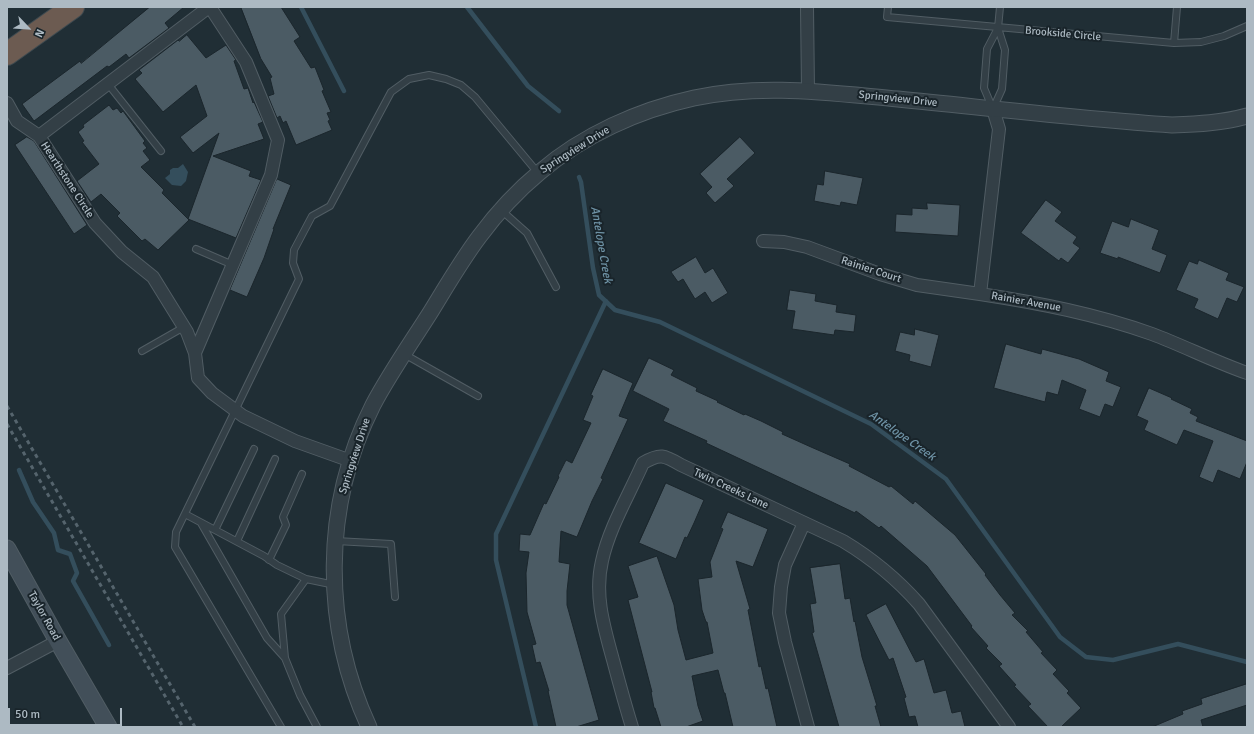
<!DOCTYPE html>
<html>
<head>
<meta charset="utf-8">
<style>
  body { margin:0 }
  #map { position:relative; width:1254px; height:734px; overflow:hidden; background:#202e35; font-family:Signika,sans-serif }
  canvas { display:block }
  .frame { position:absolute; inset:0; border:8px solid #adbac3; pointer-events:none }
  .north { position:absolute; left:8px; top:8px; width:40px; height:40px; -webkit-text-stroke:3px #19242a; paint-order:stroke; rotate:115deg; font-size:11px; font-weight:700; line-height:16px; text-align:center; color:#adbac3 }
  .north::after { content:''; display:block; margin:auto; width:14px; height:18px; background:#adbac3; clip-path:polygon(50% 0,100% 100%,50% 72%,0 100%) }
  .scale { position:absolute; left:8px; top:708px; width:114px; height:18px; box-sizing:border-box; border:2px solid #adbac3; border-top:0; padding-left:5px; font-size:12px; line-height:14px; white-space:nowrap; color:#adbac3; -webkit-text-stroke:3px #19242a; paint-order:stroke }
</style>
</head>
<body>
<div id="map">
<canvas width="1254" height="734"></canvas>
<div class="frame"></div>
<div class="north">N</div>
<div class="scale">50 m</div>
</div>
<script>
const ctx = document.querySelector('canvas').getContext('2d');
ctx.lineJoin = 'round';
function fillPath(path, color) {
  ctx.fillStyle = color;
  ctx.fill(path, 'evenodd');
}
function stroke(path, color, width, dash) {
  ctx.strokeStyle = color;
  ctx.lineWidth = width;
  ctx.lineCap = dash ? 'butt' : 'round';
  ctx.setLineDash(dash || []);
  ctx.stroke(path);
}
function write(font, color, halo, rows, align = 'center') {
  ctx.font = font + ' Signika,sans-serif';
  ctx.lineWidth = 4;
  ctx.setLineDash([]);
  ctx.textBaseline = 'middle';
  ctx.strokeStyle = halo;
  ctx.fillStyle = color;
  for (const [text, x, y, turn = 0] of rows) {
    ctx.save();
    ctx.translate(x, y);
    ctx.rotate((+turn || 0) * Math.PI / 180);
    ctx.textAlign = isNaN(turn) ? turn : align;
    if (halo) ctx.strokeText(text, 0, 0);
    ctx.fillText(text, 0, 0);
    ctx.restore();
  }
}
fillPath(new Path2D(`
  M 183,164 L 188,172 L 186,181 L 181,186 L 172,185 L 165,178 L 170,174 L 170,170 L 173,168 L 178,168 Z`), '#344e5c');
stroke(new Path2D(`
  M 301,7 L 344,91
  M 467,7 L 528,86 L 559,111
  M 579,177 L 581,182 L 593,268 L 599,295 L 615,310 L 660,322 L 871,424 L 946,479 L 1060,637 L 1086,657 L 1113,660 L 1178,644 L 1247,662
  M 19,470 L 33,502 L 54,533 L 58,550 L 70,554 L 77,573 L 73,581 L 109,645
  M 536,727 L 496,560 L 496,534 L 606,301`), '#344e5c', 4.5);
const building = new Path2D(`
  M 150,7 L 184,7 L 165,23 L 169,28 L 129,58 L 126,54 L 109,67 L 107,66 L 34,121 L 22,104 L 80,61 L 81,63 Z
  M 241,7 L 281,7 L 300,37 L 294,41 L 311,68 L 315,67 L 324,90 L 322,91 L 331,112 L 327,113 L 330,120 L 328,121 L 332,130 L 296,145 L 286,121 L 283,123 L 280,116 L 277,118 L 268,96 L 274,94 L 270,78 L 272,77 L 261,59 Z
  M 187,35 L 206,58 L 226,45 L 236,60 L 234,61 L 244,89 L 248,88 L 253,103 L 254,102 L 263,122 L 258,124 L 264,139 L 213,156 L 251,171 L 249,176 L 261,180 L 236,238 L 188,219 L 189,220 L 158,250 L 145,239 L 142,241 L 117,216 L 120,213 L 101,194 L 91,202 L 77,181 L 99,164 L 82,142 L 84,141 L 78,132 L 84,127 L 83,125 L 109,105 L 113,110 L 117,108 L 121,113 L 123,111 L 145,141 L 143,143 L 147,148 L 143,151 L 150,160 L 141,167 L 164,190 L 162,193 L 188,219 L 219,133 L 193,153 L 180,137 L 207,116 L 196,85 L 163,112 L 135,79 L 142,73 L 139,70 L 178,40 L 179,41 Z
  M 27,137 L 34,141 L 87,225 L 74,234 L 15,145 Z
  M 740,137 L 755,153 L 727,179 L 734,186 L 715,203 L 706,193 L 712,187 L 700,174 Z
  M 825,171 L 863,178 L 857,205 L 841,202 L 840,206 L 814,201 L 817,184 L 823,185 Z
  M 277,179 L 291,185 L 273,229 L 274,229 L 264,258 L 247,297 L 230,290 Z
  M 1046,200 L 1062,212 L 1055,221 L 1077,237 L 1073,243 L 1080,248 L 1068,263 L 1061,258 L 1059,261 L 1021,233 Z
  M 927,203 L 960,205 L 958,236 L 895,232 L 896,214 L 912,215 L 912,208 L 927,209 Z
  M 1131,219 L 1159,230 L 1152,249 L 1167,255 L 1160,273 L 1118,257 L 1118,259 L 1100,253 L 1112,221 L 1128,227 Z
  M 696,257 L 705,273 L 713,268 L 728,293 L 712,303 L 705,292 L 695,299 L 683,279 L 678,282 L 671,272 Z
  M 1199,260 L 1229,273 L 1226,280 L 1244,287 L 1237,302 L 1227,298 L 1218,319 L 1194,308 L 1198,299 L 1176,290 L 1189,261 L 1197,264 Z
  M 790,290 L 816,294 L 815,301 L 837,305 L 836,312 L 856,315 L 854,332 L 835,330 L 834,335 L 792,329 L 795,311 L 787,310 Z
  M 915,329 L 939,335 L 931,367 L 909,361 L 910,355 L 895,351 L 900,332 L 914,335 Z
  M 1006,344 L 1041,354 L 1042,349 L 1079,359 L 1109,372 L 1106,381 L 1121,387 L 1113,407 L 1105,404 L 1100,417 L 1079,409 L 1086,390 L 1062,380 L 1058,395 L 1047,392 L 1045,402 L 994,388 Z
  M 649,358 L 674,370 L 671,375 L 697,388 L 696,391 L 718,401 L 717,402 L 744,415 L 745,414 L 761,421 L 783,432 L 782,434 L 811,447 L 850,464 L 849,466 L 889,487 L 891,486 L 913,504 L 915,501 L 955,535 L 986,574 L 985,575 L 1000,595 L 1015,613 L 1012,615 L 1028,631 L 1026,632 L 1043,652 L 1041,653 L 1057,670 L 1053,674 L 1069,691 L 1067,693 L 1081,708 L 1061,727 L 1048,727 L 1028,706 L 1031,704 L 1014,686 L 1016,685 L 999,666 L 1002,664 L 986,648 L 988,646 L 971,627 L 972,626 L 927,566 L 881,526 L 879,528 L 856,511 L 855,513 L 832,502 L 706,443 L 707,441 L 663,421 L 669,409 L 633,391 Z
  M 603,369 L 633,383 L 619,416 L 628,419 L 601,478 L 603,479 L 592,501 L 577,537 L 561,531 L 559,562 L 570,564 L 567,591 L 567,605 L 599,720 L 576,727 L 556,727 L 548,691 L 549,691 L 540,662 L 536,663 L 532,645 L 536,644 L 527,612 L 526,573 L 529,552 L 519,551 L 520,534 L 530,535 L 544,503 L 546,504 L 559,477 L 558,476 L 566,460 L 572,463 L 591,423 L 583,420 L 593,396 L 591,395 Z
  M 1149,388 L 1172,398 L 1171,399 L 1192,409 L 1190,413 L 1198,417 L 1196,421 L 1247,441 L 1247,462 L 1240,479 L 1218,470 L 1213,483 L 1199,477 L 1213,441 L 1184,430 L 1177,445 L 1144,430 L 1148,421 L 1137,416 Z
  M 666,483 L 704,500 L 694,523 L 687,538 L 685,537 L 676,559 L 639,543 Z
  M 728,512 L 768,529 L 753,567 L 736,561 L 750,609 L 748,610 L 759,667 L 761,666 L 766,689 L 768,688 L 777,727 L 733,727 L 725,693 L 724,693 L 718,670 L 692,676 L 698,706 L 703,721 L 686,727 L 661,727 L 655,708 L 654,708 L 651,692 L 652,692 L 628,600 L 638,597 L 628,566 L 657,556 L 674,605 L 678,630 L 686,660 L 713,653 L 707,622 L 706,622 L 702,610 L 698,579 L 712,577 L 710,562 L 723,529 L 721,528 Z
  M 840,564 L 845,599 L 850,598 L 854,622 L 855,621 L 862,657 L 877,706 L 875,706 L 881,727 L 839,727 L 812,633 L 814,632 L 810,604 L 816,603 L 810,568 Z
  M 886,604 L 916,662 L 924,659 L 934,693 L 946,690 L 952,713 L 961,711 L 965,727 L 918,727 L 915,716 L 909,717 L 904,698 L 906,697 L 893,658 L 889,660 L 866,615 Z
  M 1247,684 L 1247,705 L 1201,720 L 1203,727 L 1152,727 L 1183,714 L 1182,711 L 1202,704 L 1201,699 Z`);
fillPath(building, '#4b5b64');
stroke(building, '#1b262c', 1);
const service = new Path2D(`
  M 888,7 L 887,17 L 1174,43 L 1201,42 L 1224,36 L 1247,26
  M 1174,43 L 1177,7
  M 108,84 L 161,151
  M 992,107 L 984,88 L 987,49 L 998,28 L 1000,7
  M 993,109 L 1002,89 L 1005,50 L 998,28
  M 501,210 L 527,233 L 556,287
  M 196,249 L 233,265
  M 142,351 L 184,327
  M 404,354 L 478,396
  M 185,514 L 264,556 L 277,565 L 306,579 L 335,585
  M 201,523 L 267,638 L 285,658
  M 215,530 L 254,449
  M 237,541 L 275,459
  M 336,541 L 391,544 L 395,597
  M 269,560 L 286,525 L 283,517 L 302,474
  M 306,579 L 281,614 L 285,658 L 300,695 L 317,727
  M 281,727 L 175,547 L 176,532 L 299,279 L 293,263 L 294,250 L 312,216 L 330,206 L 391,92 L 409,79 L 429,75 L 446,79 L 461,85 L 475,97 L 538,173`);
const minor = new Path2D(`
  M 209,7 L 39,136 L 95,223 L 122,252 L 153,277 L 187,332 L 195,353 L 198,378 L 212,393 L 243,416 L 295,441 L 351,461
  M 807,7 L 808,91
  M 7,103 L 17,121 L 39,136
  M 993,109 L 999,129 L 980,294 C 1039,303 1096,314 1152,334 C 1184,346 1215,362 1247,373
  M 763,241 L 784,242 L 807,247 L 880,274 L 917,285 L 980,294
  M 195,353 L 271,175 L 278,140 L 246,62 L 210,7
  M 804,523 L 785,565 L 781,587 L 779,613 L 785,642 L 808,727
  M 7,668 L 58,641
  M 632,727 C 625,705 619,682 613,660 C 604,627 594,595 602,561 C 609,528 629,495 643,463 C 660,453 664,455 681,465 L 843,541 C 873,559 896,578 919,604 L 1009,727`);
const tertiary = new Path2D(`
  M 369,727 C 322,625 322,506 373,405 C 390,373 411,343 430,313 C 446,287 461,261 479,237 C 496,214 517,191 540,172 C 583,135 639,110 694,98 C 762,83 830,93 898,99 C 989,108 1081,119 1172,125 C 1198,124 1222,123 1247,116`);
const secondary = new Path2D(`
  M 7,549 L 58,641 L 108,727`);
const motorway = new Path2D(`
  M 7,54 L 73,7`);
stroke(service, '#515d64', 8);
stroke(minor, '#515d64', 14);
stroke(tertiary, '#515d64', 17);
stroke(secondary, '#515d64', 19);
stroke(motorway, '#3e4a50', 24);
stroke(service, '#333f46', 6);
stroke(minor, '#333f46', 12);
stroke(tertiary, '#333f46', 15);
stroke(secondary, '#424f59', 17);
stroke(motorway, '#6c5b51', 22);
stroke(new Path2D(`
  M 7,406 L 195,727
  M 7,424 L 183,727`), '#55646d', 3, [4, 4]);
write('11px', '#adbac3', '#19242a', [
  ["Brookside Circle",1063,34,5],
  ["Springview Drive",898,99,6],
  ["Springview Drive",575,150,-32],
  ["Hearthstone Circle",67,180,57],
  ["Rainier Court",871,270,18],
  ["Rainier Avenue",1026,302,10],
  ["Springview Drive",355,456,-72],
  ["Twin Creeks Lane",731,489,25],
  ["Taylor Road",44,616,61]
]);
write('italic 12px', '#6f93a6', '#19242a', [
  ["Antelope Creek",601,245,80],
  ["Antelope Creek",902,436,35]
]);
</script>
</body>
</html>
